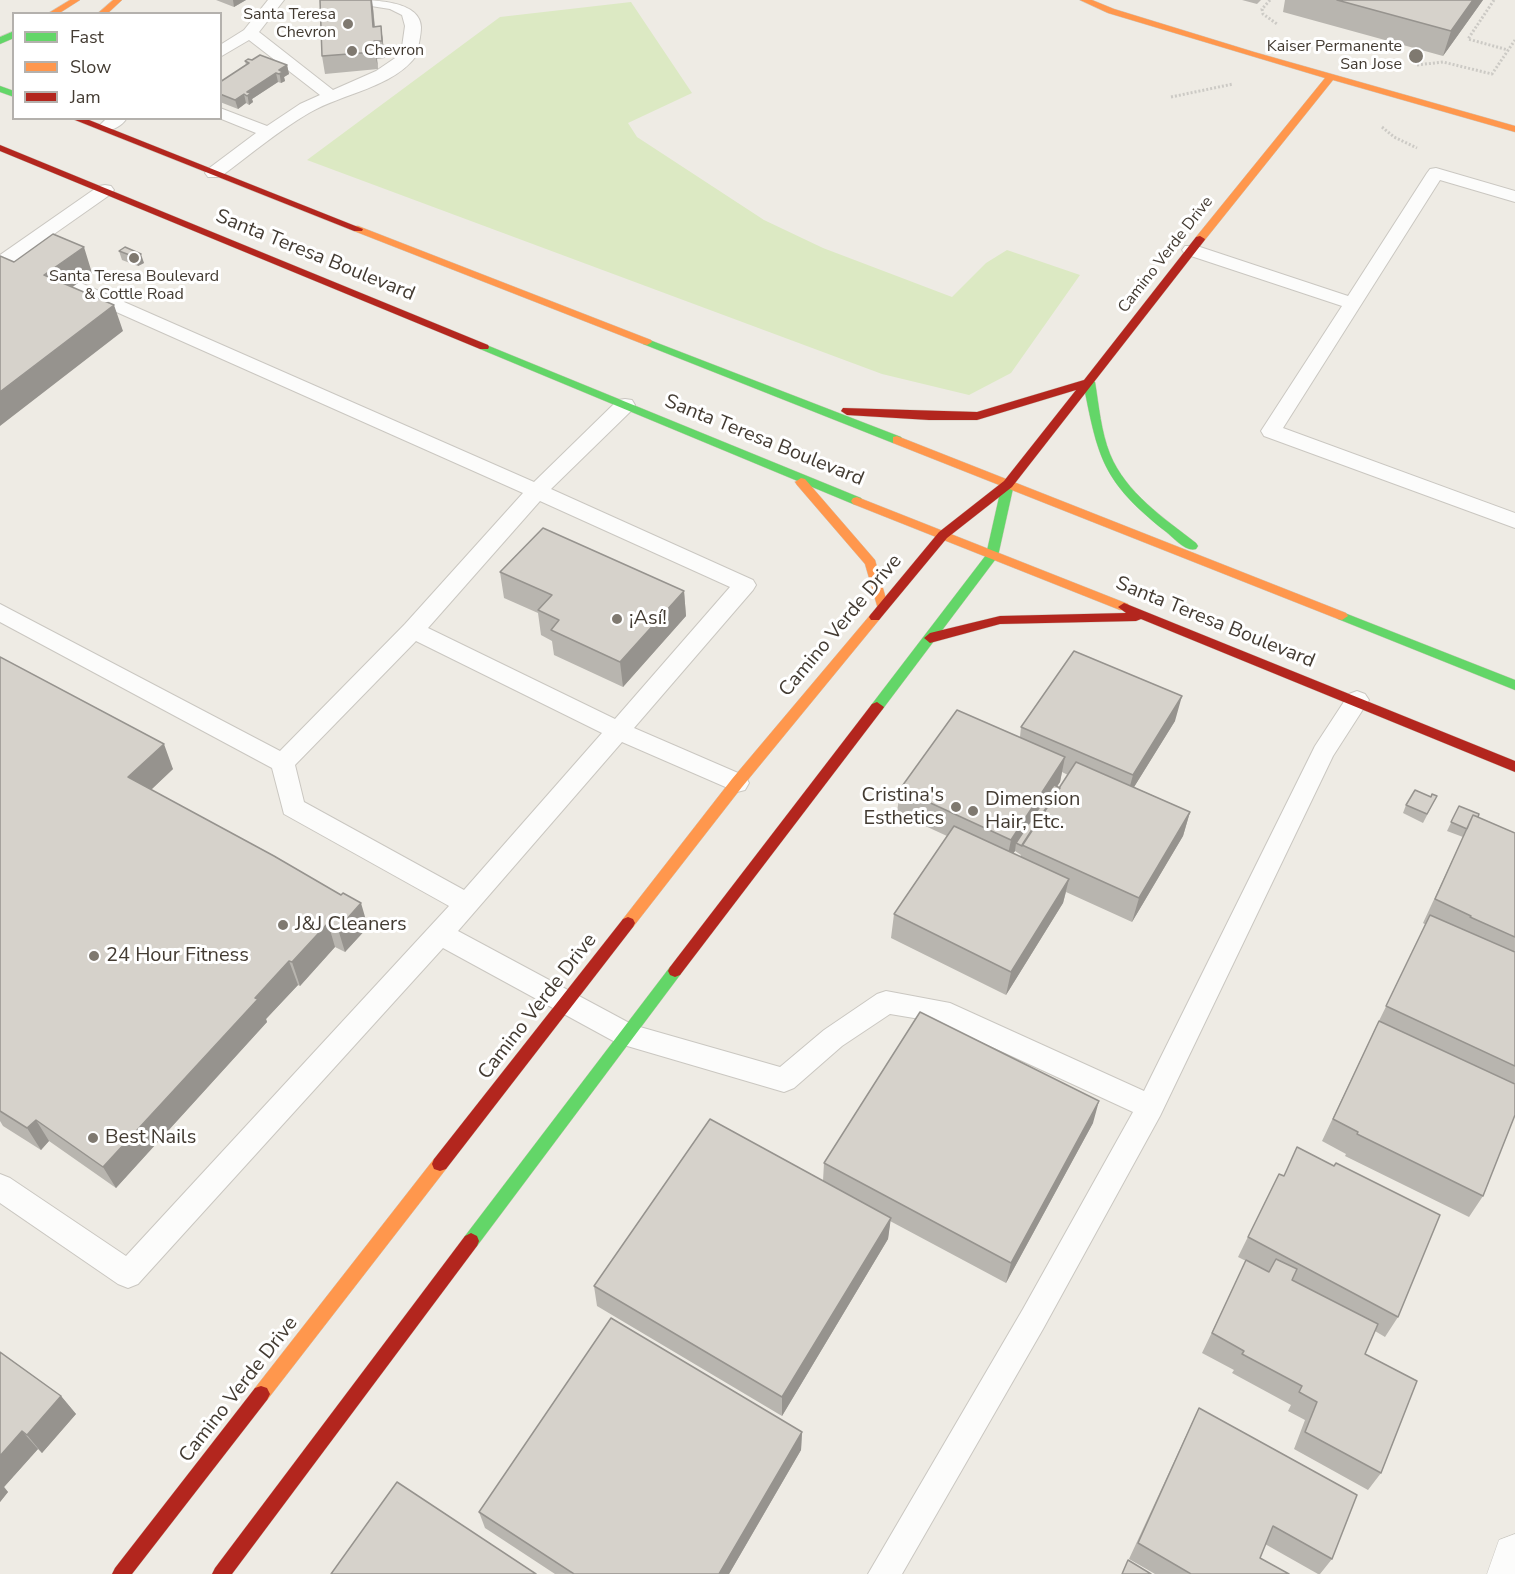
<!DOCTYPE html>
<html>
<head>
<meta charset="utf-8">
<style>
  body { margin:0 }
  #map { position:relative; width:1515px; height:1574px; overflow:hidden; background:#eeebe4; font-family:"Nunito Sans",sans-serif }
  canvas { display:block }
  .legend { position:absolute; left:12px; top:12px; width:210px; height:108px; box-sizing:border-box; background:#fff; border:2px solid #b4b1ad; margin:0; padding:8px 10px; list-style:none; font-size:18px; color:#433b32 }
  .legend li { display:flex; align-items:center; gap:12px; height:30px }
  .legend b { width:30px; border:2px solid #b4b1ad }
</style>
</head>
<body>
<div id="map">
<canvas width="1515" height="1574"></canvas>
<ul class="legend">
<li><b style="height:8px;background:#63d668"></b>Fast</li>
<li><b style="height:8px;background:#ff974d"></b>Slow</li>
<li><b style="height:8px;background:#b3261e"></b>Jam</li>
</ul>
</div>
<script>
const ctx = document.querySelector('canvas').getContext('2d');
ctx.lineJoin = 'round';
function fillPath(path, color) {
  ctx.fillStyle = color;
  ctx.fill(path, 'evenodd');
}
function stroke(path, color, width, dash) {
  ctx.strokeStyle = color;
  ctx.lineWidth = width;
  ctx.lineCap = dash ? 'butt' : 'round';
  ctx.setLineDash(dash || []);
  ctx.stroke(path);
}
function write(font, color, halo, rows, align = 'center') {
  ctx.font = font + ' "Nunito Sans",sans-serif';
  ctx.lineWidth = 6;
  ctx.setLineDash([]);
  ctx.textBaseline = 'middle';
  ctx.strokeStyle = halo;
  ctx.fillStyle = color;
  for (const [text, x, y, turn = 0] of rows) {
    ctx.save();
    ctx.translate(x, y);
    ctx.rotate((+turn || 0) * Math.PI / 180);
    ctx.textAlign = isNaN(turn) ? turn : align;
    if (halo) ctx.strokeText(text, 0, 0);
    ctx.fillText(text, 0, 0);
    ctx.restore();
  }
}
fillPath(new Path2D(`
  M 631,2 L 692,93 L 628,123 L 637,137 L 764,220 L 823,248 L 952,297 L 986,263 L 1007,250 L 1080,275 L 1011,373 L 969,395 L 882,374 L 307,160 L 500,17 Z`), '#dce9c3');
const lane = new Path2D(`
  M 268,0 L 284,0 L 259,32 L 333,90 L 376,71 L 401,54 L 405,26 L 402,15 L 390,9 L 352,3 L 350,0 C 373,0 420,0 421,27 C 421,36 418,46 417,55 C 393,88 343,93 309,113 C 278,131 250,155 220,177 L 208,177 L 205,173 L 208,169 L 256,133 L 219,118 L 220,108 L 267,126 L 300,104 L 320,95 L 249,40 L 220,57 L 220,45 L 244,30 Z
  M 107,118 L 127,118 C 121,127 111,132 101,130 L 99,126 Z
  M 1436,168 L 1515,191 L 1515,202 L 1440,180 L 1283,428 L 1515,513 L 1515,528 L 1264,436 L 1261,431 L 1342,306 L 1185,254 L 1182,250 L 1185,246 L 1197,246 L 1348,296 L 1427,173 L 1430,169 Z
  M 105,185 L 111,186 L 114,190 L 111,194 L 7,267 L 0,269 L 0,255 L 99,186 Z
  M 74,280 L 534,482 L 618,400 L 625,399 L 632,400 L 635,405 L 632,410 L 551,489 L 753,580 L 756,585 L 753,590 L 634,728 L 745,776 L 749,783 L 745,790 L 737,792 L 622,742 L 458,931 L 633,1025 L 780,1067 L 824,1030 L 877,994 L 886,991 L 950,1003 L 1144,1091 L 1315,746 L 1349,694 L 1357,691 L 1365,694 L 1369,700 L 1333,756 L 1160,1116 L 1043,1329 L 902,1574 L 868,1574 L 1023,1309 L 1133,1112 L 938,1022 L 890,1014 L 842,1046 L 794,1088 L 784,1092 L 617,1043 L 443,948 L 138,1284 L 128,1288 L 118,1284 L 0,1203 L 0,1174 L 10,1178 L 126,1256 L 449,906 L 284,814 L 272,768 L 0,622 L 0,604 L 280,751 L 405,624 L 523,493 L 67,290 L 65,286 L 67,282 ZM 540,501 L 730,587 L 615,719 L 428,628 ZM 416,641 L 602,733 L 464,890 L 304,802 L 295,765 Z`);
const street = new Path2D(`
  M 1515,1534 L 1515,1574 L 1487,1574 L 1499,1540 Z`);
const fast = new Path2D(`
  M 14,31 L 14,38 L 0,44 L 0,37 Z
  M 0,86 L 14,91 L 14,97 L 0,92 Z
  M 647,339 L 901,437 L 903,440 L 901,443 L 893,443 L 643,344 L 643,340 Z
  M 484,344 L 861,498 L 863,501 L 857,505 L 853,504 L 480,349 L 480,345 Z
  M 1089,378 L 1095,382 C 1099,406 1101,431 1110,454 C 1126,493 1164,518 1196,543 L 1198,546 L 1196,549 C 1185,552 1174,538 1165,531 C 1102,481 1098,458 1083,382 Z
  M 1008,480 L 1014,484 L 998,556 L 882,710 L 872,710 L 870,707 L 872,704 L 986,555 L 1002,484 Z
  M 1342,612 L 1515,680 L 1515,690 L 1338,619 L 1336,616 Z
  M 675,965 L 680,967 L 682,971 L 680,975 L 477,1246 L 471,1249 L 465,1246 L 463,1241 L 465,1236 L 670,967 Z`);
const slow = new Path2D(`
  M 70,0 L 80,0 L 58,14 L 47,14 Z
  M 113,0 L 122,0 L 107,14 L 97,14 Z
  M 1080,0 L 1092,0 L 1114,9 L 1254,52 L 1515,126 L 1515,132 L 1333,80 L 1204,241 L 1196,241 L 1196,237 L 1325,78 L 1108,13 Z
  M 358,226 L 651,340 L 652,342 L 647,345 L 643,344 L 354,231 L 354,227 Z
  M 897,436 L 1346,613 L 1348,616 L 1342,620 L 1338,619 L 893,443 L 893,437 Z
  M 801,478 L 805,479 L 875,560 L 888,606 L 886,609 L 878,609 L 865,564 L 797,485 L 795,482 Z
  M 857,497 L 1128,604 L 1130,607 L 1128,610 L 1120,610 L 853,504 L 851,501 L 853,498 Z
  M 875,613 L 879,614 L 881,617 L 879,620 L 742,787 L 633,927 L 628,929 L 623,927 L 621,923 L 623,919 L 732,779 L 871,614 Z
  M 440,1157 L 446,1159 L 448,1164 L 446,1169 L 267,1400 L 261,1402 L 255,1400 L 252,1394 L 255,1388 L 434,1159 Z`);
const jam = new Path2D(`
  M 70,118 L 84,118 L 363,229 L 362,231 L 354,231 Z
  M 0,145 L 488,345 L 489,347 L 488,349 L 480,349 L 0,151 Z
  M 1200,236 L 1205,239 L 1204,241 L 1012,487 L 947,538 L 879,620 L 871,620 L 869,617 L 871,614 L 939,532 L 1004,481 L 1076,390 L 977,420 L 929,420 L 847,415 L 841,411 L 843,408 L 977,412 L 1084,380 L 1196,237 Z
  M 1124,603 L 1515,761 L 1515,772 L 1141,619 L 1136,621 L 1000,624 L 930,643 L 924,638 L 930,633 L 1000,616 L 1126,613 L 1118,607 Z
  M 877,702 L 884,707 L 882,710 L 680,975 L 675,977 L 670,975 L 668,971 L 670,967 L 872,704 Z
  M 628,917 L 633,919 L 635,923 L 633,927 L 446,1169 L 440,1171 L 434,1169 L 432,1164 L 434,1159 L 623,919 Z
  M 471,1233 L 477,1236 L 479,1241 L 477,1246 L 232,1574 L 212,1574 L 215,1568 L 465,1236 Z
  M 261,1386 L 267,1388 L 270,1394 L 267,1400 L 132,1574 L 112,1574 L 115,1568 L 255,1388 Z`);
stroke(lane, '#cac7c1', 2);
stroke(street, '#cac7c1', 1);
stroke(fast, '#cfc9bd', 1);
stroke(slow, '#cfc9bd', 1);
stroke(jam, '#cfc9bd', 1);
stroke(new Path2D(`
  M 1270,0 L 1262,9 L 1263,14 L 1277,24
  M 1494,0 L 1468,39 L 1508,50
  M 1417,65 L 1443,62 L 1492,74 L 1515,40
  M 1171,97 L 1233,84
  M 1382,127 L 1394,137 L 1417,148`), '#cccac5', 3, [2, 2]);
fillPath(lane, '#fcfcfb');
fillPath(street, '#fcfcfb');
fillPath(fast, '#63d668');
fillPath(slow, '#ff974d');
fillPath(jam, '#b3261e');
fillPath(new Path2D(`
  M 216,0 L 246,0 L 234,7 Z
  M 1242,0 L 1261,0 L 1257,4 Z
  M 1285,0 L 1483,0 L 1443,56 L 1283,12 Z
  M 373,8 L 375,26 L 381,26 L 385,58 L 377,59 L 378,69 L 325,74 L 322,56 Z
  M 252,60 L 287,65 L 289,74 L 284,77 L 285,81 L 281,83 L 278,82 L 252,99 L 253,102 L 249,105 L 246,103 L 238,109 L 220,102 L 220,82 L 246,65 L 245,61 Z
  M 125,247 L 144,263 L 138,266 L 122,260 L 119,251 Z
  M 500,572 L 684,591 L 686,616 L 623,687 L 554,655 L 552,641 L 541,635 L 538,613 L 504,598 Z
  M 0,657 L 173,769 L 151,790 L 368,927 L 345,952 L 335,947 L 300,986 L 298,985 L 266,1019 L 267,1022 L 116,1188 L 49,1141 L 41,1150 L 3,1126 L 0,1121 Z
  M 1175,721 L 1134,787 L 1190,812 L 1183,836 L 1132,922 L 1066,892 L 1063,903 L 1006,995 L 891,938 L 894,914 L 947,836 L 897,813 L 900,789 L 1020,737 L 1021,727 ZM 1062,772 L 1068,775 L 1060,788 L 1057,786 L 1060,782 ZM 1015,851 L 1021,855 L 1020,857 L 1013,853 Z
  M 1437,796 L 1423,823 L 1403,813 L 1406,805 L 1431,797 Z
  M 1459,806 L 1478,817 L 1515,833 L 1515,1115 L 1483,1196 L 1469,1217 L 1345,1156 L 1346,1154 L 1322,1141 L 1375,1029 L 1426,925 L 1423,923 L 1463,837 L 1447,831 Z
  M 1093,1123 L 1006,1283 L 890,1221 L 888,1239 L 782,1416 L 597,1306 L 594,1286 L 823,1181 L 824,1163 Z
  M 1297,1147 L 1398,1317 L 1385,1337 L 1375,1331 L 1365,1354 L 1381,1473 L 1368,1490 L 1294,1449 L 1305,1420 L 1288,1411 L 1291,1405 L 1232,1373 L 1234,1370 L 1202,1353 L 1246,1261 L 1238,1257 L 1279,1174 L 1284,1176 Z
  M 0,1352 L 61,1396 L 76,1414 L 42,1453 L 38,1449 L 4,1487 L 8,1492 L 0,1502 Z
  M 1199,1408 L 1332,1559 L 1320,1574 L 1318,1574 L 1265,1544 L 1260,1558 L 1289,1574 L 1155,1574 L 1129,1559 L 1190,1427 Z
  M 802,1432 L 801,1450 L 729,1574 L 555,1574 L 485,1528 L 479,1512 Z`), '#b8b5af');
fillPath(new Path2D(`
  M 233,0 L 246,0 L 234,7 Z
  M 371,0 L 372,0 L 373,8 L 376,44 L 373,27 Z
  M 1473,0 L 1483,0 L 1443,56 L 1451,31 Z
  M 381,26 L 383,43 L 385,58 L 382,41 Z
  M 374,41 L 377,59 L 378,69 L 375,52 Z
  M 287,65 L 289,74 L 284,77 L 285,81 L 281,83 L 279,70 Z
  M 276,73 L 278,82 L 252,99 L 253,102 L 249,105 L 247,92 Z
  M 244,94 L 246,103 L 238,109 L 235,100 Z
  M 84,247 L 92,273 L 53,301 L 44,275 Z
  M 141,254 L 144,263 L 138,266 L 135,257 Z
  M 114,305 L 123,331 L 0,426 L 0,392 Z
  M 684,591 L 686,616 L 623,687 L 620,662 Z
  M 1182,696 L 1175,721 L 1126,800 L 1133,775 Z
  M 164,744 L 173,769 L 138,802 L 128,777 Z
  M 1065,757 L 1060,782 L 1019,845 L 1016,843 L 1015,851 L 1006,864 L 1011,840 Z
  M 1190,812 L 1183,836 L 1132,922 L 1139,898 Z
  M 1069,879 L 1063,903 L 1006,995 L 1011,972 Z
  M 361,903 L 368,927 L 345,952 L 338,929 Z
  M 328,923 L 335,947 L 300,986 L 292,962 Z
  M 289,961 L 298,985 L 266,1019 L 267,1022 L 116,1188 L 103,1167 L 255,998 Z
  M 1099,1101 L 1093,1123 L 1006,1283 L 1011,1263 Z
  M 36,1120 L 49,1141 L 41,1150 L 27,1128 Z
  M 891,1218 L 888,1239 L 782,1416 L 782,1397 Z
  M 61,1396 L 76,1414 L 42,1453 L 27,1435 Z
  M 22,1431 L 38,1449 L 4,1487 L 8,1492 L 0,1502 L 0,1456 Z
  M 802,1432 L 801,1450 L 729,1574 L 719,1574 Z`), '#96938e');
const building = new Path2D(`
  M 320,0 L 371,0 L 373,27 L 381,26 L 382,41 L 374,41 L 375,52 L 322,56 Z
  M 1337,0 L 1473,0 L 1451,31 Z
  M 260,55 L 287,65 L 279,70 L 283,72 L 279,74 L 276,73 L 247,92 L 251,93 L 247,96 L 244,94 L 235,100 L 220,94 L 220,82 L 249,63 L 245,61 L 248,59 L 252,60 Z
  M 53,234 L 84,247 L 44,275 L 114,305 L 0,392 L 0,256 L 14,262 Z
  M 125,247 L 141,254 L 135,257 L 119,251 Z
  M 543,528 L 684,591 L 620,662 L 551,630 L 559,620 L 538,610 L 552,595 L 500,572 Z
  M 1074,651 L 1182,696 L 1133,775 L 1021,727 Z
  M 0,657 L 164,744 L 128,777 L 274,856 L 341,895 L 343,893 L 361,903 L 338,929 L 328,923 L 292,962 L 289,961 L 255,998 L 258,999 L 103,1167 L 36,1120 L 27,1128 L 0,1111 Z
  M 957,710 L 1065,757 L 1011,840 L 900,789 Z
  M 1076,762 L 1190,812 L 1139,898 L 1022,845 Z
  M 1054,785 L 1060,788 L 1022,846 L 1016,843 Z
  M 1415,790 L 1431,797 L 1432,794 L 1437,796 L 1427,814 L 1406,805 Z
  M 1459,806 L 1479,814 L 1478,817 L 1473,815 L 1467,829 L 1451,822 Z
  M 1473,815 L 1515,833 L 1515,937 L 1470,917 L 1471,916 L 1435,899 Z
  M 954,826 L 1069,879 L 1011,972 L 894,914 Z
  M 1430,915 L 1515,952 L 1515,1066 L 1386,1006 Z
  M 920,1012 L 1099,1101 L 1011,1263 L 824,1163 Z
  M 1379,1021 L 1515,1084 L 1515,1115 L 1483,1196 L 1357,1134 L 1358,1132 L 1333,1119 Z
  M 710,1119 L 891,1218 L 782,1397 L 594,1286 Z
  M 1297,1147 L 1334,1166 L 1336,1163 L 1440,1215 L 1398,1317 L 1248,1237 L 1279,1174 L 1284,1176 Z
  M 1276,1259 L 1297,1269 L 1292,1280 L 1378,1324 L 1365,1354 L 1417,1381 L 1381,1473 L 1305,1432 L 1317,1402 L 1299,1392 L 1302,1386 L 1242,1354 L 1244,1351 L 1212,1333 L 1246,1260 L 1269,1272 Z
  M 611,1318 L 802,1432 L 719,1574 L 574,1574 L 479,1512 Z
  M 0,1352 L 61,1396 L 27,1435 L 22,1431 L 0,1456 Z
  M 1199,1408 L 1357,1495 L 1332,1559 L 1273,1526 L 1260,1558 L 1289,1574 L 1191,1574 L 1138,1543 Z
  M 397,1482 L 536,1574 L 331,1574 Z
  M 1128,1560 L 1151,1574 L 1122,1574 Z`);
fillPath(building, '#d6d2cb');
stroke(building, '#96938e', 1.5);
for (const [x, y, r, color] of [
  [348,24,6,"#7f7970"],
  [352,51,6,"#7f7970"],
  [1416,56,8,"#7f7970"],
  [134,258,6,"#7f7970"],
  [617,619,6,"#7f7970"],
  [956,807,6,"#7f7970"],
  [973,811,6,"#7f7970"],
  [283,925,6,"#7f7970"],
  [94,956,6,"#7f7970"],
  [93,1138,6,"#7f7970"]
]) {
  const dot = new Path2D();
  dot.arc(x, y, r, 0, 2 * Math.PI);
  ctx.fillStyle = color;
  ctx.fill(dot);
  stroke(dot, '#fff', 2);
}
write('16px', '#433b32', '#fff', [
  ["Santa Teresa",336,15],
  ["Chevron",336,33],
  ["Kaiser Permanente",1402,47],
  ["San Jose",1402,65],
  ["Chevron",364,51,"left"],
  ["Santa Teresa Boulevard",134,277,"center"],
  ["& Cottle Road",134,295,"center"]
], 'right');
write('16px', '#433b32', '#fff', [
  ["Camino Verde Drive",1166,255,-52]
]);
write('20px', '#433b32', '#fff', [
  ["Santa Teresa Boulevard",315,256,22],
  ["Santa Teresa Boulevard",764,441,22],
  ["Santa Teresa Boulevard",1215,623,22],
  ["Camino Verde Drive",841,626,-50],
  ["Camino Verde Drive",538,1007,-52],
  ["Camino Verde Drive",239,1390,-52]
]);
write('20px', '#433b32', '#fff', [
  ["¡Así!",629,619],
  ["Cristina's",944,796,"right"],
  ["Esthetics",944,819,"right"],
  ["Dimension",985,800],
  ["Hair, Etc.",985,823],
  ["J&J Cleaners",295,925],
  ["24 Hour Fitness",106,956],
  ["Best Nails",105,1138]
], 'left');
</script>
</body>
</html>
